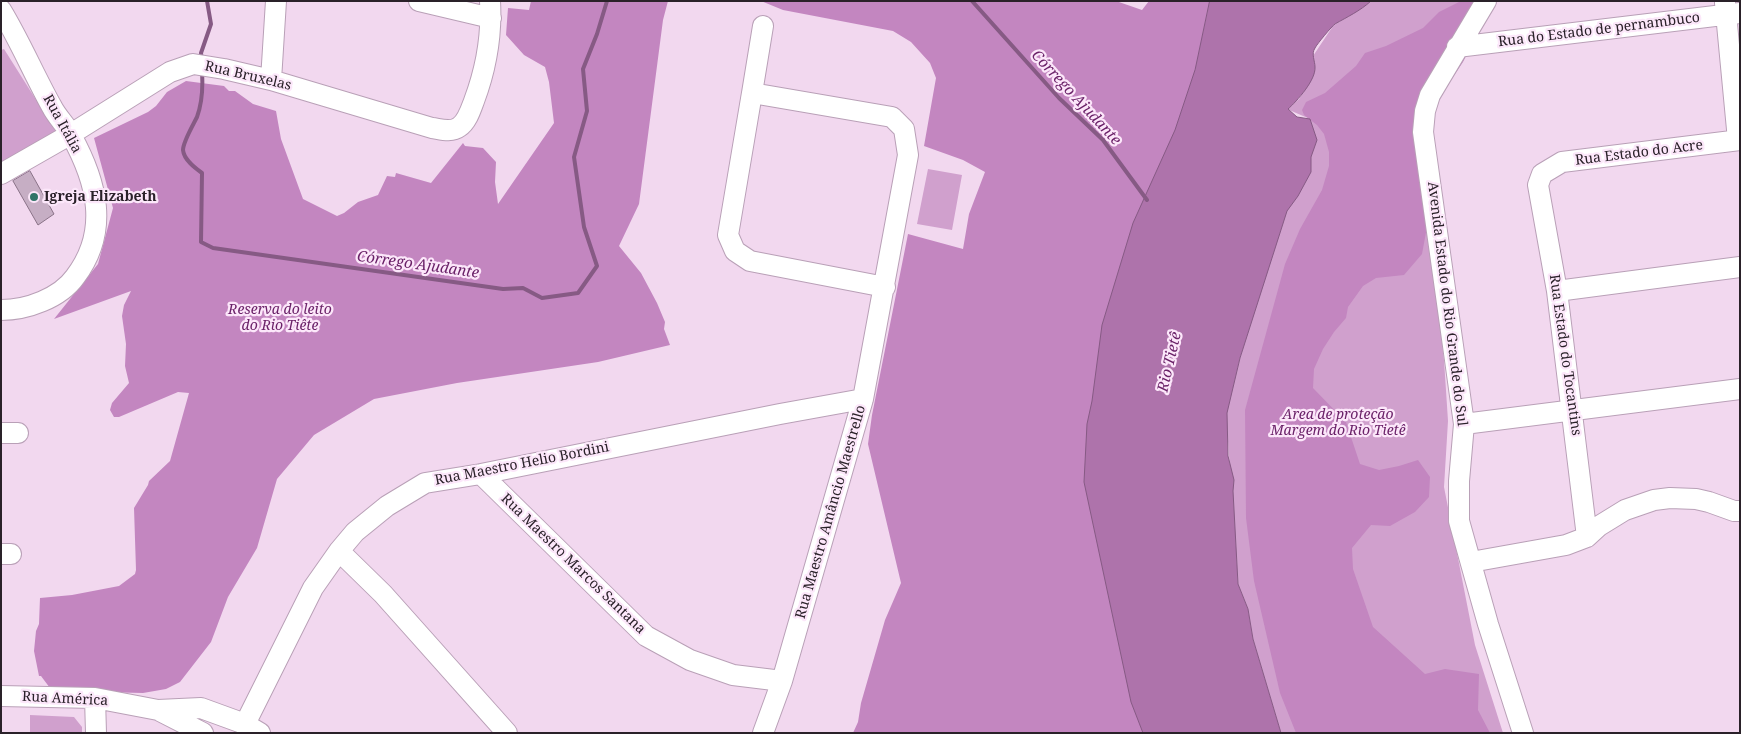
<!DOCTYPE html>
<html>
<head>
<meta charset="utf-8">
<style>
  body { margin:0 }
  #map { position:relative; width:1741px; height:734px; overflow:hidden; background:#f2d8ef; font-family:"Noto Serif",serif }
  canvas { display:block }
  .frame { position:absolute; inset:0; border:2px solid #2a2129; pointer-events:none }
</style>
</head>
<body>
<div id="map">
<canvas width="1741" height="734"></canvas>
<div class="frame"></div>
</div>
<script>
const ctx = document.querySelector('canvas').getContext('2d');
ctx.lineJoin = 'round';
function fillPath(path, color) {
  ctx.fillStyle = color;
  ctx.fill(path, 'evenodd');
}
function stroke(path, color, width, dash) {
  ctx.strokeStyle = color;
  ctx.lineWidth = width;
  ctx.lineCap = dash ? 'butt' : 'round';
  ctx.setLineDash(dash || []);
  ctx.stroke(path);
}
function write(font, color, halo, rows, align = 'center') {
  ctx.font = font + ' "Noto Serif",serif';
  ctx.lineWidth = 4.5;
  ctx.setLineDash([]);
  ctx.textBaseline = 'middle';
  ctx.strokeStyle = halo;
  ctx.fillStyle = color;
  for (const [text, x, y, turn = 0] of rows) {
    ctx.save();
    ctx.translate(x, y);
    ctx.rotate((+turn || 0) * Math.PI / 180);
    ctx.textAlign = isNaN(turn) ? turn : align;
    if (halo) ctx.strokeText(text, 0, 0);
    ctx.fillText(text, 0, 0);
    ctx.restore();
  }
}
fillPath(new Path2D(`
  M 1370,1 L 1475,1 L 1416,122 L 1444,360 L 1448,421 L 1444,487 L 1475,645 L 1503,733 L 1281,733 L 1253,639 L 1248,609 L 1238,584 L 1226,413 L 1240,358 L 1310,119 L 1287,109 L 1299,99 L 1312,77 L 1313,56 L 1333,26 Z
  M 4,49 L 57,133 L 1,164 L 1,50 Z
  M 928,169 L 962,175 L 952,230 L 917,224 Z
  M 30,715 L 74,717 L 82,727 L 82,733 L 30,733 Z`), '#d0a0cd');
fillPath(new Path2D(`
  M 531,1 L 668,1 L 663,20 L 639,204 L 619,246 L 641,273 L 657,303 L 665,322 L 664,329 L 670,345 L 598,362 L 457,383 L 374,399 L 314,435 L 277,479 L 257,548 L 228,597 L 211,642 L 180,682 L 166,689 L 143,693 L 60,691 L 50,688 L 41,676 L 39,676 L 34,651 L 36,631 L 39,624 L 40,598 L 72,595 L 119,586 L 135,574 L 136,570 L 134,508 L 148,485 L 149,481 L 170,461 L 189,393 L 178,392 L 119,417 L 114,417 L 110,410 L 112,403 L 129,383 L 125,366 L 126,344 L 122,316 L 124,305 L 131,291 L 54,319 L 98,264 L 113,208 L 94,138 L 148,112 L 156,106 L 167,92 L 186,81 L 224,86 L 229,91 L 235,91 L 253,104 L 276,111 L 281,139 L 303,199 L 337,216 L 344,213 L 358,202 L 378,195 L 387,176 L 395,177 L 396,173 L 431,183 L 463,143 L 465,146 L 483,148 L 496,162 L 495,182 L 498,204 L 554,123 L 549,82 L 545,67 L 524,55 L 506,35 L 508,8 L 529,10 Z
  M 761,1 L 1116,1 L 1142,10 L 1149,1 L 1245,1 L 1170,733 L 853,733 L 858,722 L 861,703 L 885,620 L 901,583 L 868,444 L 872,415 L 908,234 L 963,249 L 969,214 L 985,172 L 963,160 L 924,146 L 936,78 L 930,63 L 911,42 L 893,31 L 783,10 Z
  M 1461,1 L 1491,1 L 1497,3 L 1490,8 L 1463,62 L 1429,113 L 1427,227 L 1422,254 L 1404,275 L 1376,278 L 1363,286 L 1348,307 L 1346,318 L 1334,332 L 1323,349 L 1314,369 L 1313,388 L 1346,422 L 1360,464 L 1379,470 L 1399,466 L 1418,460 L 1430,477 L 1429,497 L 1415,512 L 1390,526 L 1371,525 L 1352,548 L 1353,569 L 1373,627 L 1425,674 L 1445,669 L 1479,674 L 1478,710 L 1490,733 L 1296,733 L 1280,693 L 1254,581 L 1246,518 L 1245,410 L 1285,264 L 1300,229 L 1322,190 L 1329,166 L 1329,152 L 1324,134 L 1317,125 L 1304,115 L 1302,110 L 1306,102 L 1325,93 L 1356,66 L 1365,53 L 1386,46 L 1423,28 L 1439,12 Z`), '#c386c0');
const water = new Path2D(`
  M 1210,1 L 1371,1 C 1360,11 1347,17 1335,24 C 1332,26 1317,44 1315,48 C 1311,54 1315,61 1315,67 C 1316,80 1297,101 1288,109 L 1297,117 L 1310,119 L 1317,140 L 1311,157 L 1311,172 L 1298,196 L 1287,211 L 1240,358 L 1227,413 L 1228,456 L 1234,480 L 1233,491 L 1238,584 L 1248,609 L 1253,639 L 1281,733 L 1143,733 L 1131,702 L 1084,482 L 1087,424 L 1092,401 L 1102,325 L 1133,223 L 1175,130 L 1195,70 Z`);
fillPath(water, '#ae73ab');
stroke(water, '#865a84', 1);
stroke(new Path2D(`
  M 972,1 L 1059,98 L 1103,140 L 1147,200
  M 202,60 L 201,53 L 211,24 L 207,1
  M 202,72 C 203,87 202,103 197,117 C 193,125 183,142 183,150 C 184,160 195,168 202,173 L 201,242 L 213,248 L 503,289 L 523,288 L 542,298 L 578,293 L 597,266 L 584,227 L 574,157 L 587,111 L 583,69 L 597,34 L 607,1`), '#865a84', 4);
const building = new Path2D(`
  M 30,171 L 54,214 L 38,225 L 13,181 Z`);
fillPath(building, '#c6aec4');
stroke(building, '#897287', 1);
const minor = new Path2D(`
  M 419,1 L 491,18
  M 1486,1 L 1430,95 L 1425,111 L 1423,132 L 1464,424 L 1459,481 L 1459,521 L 1488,624 L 1523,733
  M 1725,3 L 1738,140
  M 1,10 C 20,41 34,75 52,107 C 57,117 66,125 71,135 C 97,182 110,231 75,277 C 60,298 27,310 1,310
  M 1457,47 L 1740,13
  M 271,80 L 276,1
  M 752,93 L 763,26
  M 1,174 L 71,134 L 170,72 L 193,64 L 224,69 L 271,80 L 432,128 C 440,129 451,133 459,127 C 467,122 471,109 474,101 C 486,69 492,35 490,1
  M 1557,291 L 1740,267
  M 1464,424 L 1740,389
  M 1,433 L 18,433
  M 481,474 L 646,636 L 690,660 L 733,675 L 782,681
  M 1587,537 L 1557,291 L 1538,185 L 1542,174 L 1562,162 L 1740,140
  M 339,551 L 383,594 L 507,733
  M 1,554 L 11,554
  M 1471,562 L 1566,545 L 1587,537 L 1599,526 L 1625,510 L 1654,500 L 1670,498 L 1696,499 L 1709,502 L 1734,511 L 1740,511
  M 1,696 L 95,698 L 158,710 L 201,708 L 245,724 L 260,733
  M 95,698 L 96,733
  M 160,711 L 203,733
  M 245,724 L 313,588 L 339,551 L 355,532 L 387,506 L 425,483 L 481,474 L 780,414 L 863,399
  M 763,733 L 782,681 L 863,399 L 908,155 L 904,129 L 892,117 L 752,93 L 728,235 L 735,251 L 750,261 L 885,287`);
stroke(minor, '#b9a0b7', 22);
stroke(minor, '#fff', 20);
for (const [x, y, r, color] of [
  [34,197,5,"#307467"]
]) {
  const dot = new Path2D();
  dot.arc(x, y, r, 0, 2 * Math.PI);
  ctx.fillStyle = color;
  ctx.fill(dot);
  stroke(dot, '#fce7fa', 2);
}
write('14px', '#2a2129', '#fce7fa', [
  ["Rua do Estado de pernambuco",1599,30,-7],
  ["Rua Bruxelas",248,76,13],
  ["Rua Itália",62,124,61],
  ["Rua Estado do Acre",1639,153,-7],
  ["Avenida Estado do Rio Grande do Sul",1447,304,83],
  ["Rua Estado do Tocantins",1565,355,82],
  ["Rua Maestro Helio Bordini",522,464,-11],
  ["Rua Maestro Amâncio Maestrello",831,512,-74],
  ["Rua Maestro Marcos Santana",573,564,44],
  ["Rua América",65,699,3]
]);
write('bold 14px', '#2a2129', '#fce7fa', [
  ["Igreja Elizabeth",44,197]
], 'left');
write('italic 14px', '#6b2269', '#fce7fa', [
  ["Reserva do leito",280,310],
  ["do Rio Tiête",280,326],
  ["Area de proteção",1338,415],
  ["Margem do Rio Tietê",1338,431]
]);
write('italic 15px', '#6a2168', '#fce7fa', [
  ["Córrego Ajudante",1076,98,47],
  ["Córrego Ajudante",418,265,8],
  ["Rio Tietê",1170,362,-77]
]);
</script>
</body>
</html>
